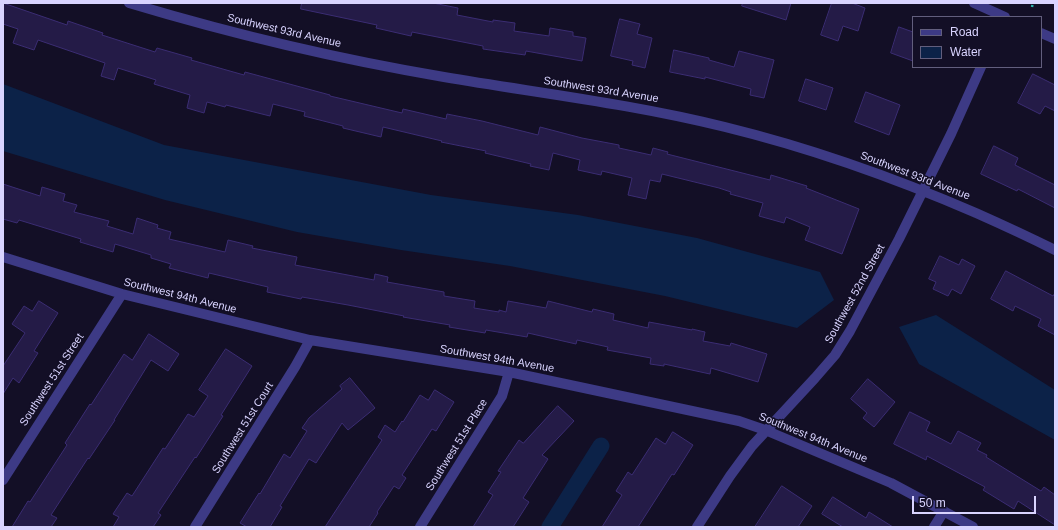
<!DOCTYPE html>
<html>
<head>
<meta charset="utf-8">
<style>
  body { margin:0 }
  #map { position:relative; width:1058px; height:530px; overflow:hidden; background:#130f26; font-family:Arial,sans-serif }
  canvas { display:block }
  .frame { position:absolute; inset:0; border:4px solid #d9d4ff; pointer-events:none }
  .legend { position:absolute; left:912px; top:16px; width:130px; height:52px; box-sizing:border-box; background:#130f26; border:1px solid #625e7d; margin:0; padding:5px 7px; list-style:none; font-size:12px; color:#d9d4ff }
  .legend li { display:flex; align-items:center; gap:8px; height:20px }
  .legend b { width:20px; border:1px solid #625e7d }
  .scale { position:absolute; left:912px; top:496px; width:124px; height:18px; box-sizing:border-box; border:2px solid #d9d4ff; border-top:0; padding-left:5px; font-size:12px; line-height:14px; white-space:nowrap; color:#d9d4ff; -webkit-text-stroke:3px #130f26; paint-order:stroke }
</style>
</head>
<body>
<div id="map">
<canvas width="1058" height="530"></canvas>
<div class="frame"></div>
<ul class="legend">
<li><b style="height:5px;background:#3d3a85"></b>Road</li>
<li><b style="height:11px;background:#0c2248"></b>Water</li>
</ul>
<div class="scale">50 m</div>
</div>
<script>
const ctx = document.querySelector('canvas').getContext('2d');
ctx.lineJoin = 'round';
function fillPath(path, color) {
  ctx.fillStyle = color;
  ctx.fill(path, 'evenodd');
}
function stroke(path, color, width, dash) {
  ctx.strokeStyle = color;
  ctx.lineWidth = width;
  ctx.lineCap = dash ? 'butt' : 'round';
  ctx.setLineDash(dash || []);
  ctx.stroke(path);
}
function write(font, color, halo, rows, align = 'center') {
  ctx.font = font + ' Arial,sans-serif';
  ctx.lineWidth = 3;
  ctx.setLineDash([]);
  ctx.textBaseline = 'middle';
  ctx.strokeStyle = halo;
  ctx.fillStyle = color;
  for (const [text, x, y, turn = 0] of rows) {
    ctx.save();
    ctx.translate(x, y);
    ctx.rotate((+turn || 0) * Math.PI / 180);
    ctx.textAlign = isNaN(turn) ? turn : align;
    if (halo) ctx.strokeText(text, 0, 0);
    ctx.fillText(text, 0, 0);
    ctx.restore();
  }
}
fillPath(new Path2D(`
  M 3,84 L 164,145 L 431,195 L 578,215 L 697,238 L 820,272 L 834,300 L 797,328 L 665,296 L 510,266 L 401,250 L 297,232 L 165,200 L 3,151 Z
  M 936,315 L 1055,390 L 1055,440 L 919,364 L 899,327 Z`), '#0c2248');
stroke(new Path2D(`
  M 550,527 L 601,446`), '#0c2248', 17);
const building = new Path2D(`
  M 3,3 L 67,25 L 68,21 L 103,33 L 102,35 L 155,52 L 157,48 L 192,58 L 191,60 L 244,75 L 245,72 L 330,95 L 330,96 L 402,113 L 403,109 L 446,119 L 447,114 L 482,121 L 538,135 L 540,127 L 582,138 L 619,145 L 619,148 L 651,155 L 653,148 L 668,152 L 667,154 L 770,180 L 771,175 L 807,186 L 806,188 L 859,209 L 842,254 L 805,240 L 810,227 L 786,217 L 784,223 L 759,216 L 763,203 L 730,194 L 731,192 L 719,188 L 662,174 L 660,182 L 650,180 L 646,199 L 628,195 L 632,178 L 602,171 L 601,175 L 578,170 L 580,160 L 553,153 L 549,170 L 530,166 L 531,164 L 485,153 L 486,151 L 441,142 L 442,141 L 383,127 L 381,137 L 343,128 L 343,126 L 304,116 L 305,112 L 273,104 L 270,116 L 226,105 L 225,107 L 207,102 L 204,113 L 187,108 L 190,95 L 154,84 L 156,80 L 118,68 L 114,80 L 101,76 L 105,63 L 38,40 L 34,50 L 13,43 L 18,29 L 3,24 Z
  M 302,3 L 433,3 L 458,8 L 457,15 L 493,22 L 493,20 L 515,23 L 514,31 L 549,36 L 550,28 L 573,32 L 573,36 L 586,38 L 582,61 L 526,51 L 525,55 L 483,49 L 483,46 L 412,32 L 411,36 L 376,28 L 377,25 L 301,9 Z
  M 743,3 L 791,3 L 786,20 L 742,6 Z
  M 832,3 L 852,3 L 865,8 L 858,31 L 843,26 L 838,41 L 821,35 Z
  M 620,19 L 640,24 L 637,34 L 652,38 L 645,68 L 632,65 L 633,61 L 611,56 Z
  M 899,27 L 913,32 L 913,61 L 891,53 Z
  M 674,50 L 709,58 L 709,60 L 734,67 L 739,51 L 774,60 L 764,98 L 750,95 L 751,89 L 705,77 L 705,79 L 670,72 Z
  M 1033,74 L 1055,85 L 1055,111 L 1045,106 L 1040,114 L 1018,103 Z
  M 806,79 L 833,88 L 826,110 L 799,101 Z
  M 866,92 L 900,105 L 889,135 L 855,122 Z
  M 994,146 L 1018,158 L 1015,165 L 1055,185 L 1055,208 L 1018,189 L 1017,191 L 981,174 Z
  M 3,184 L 40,196 L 42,187 L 65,194 L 63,201 L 77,205 L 74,212 L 109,221 L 107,226 L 133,234 L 137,218 L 158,225 L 157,228 L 171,232 L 169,239 L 225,252 L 228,240 L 253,246 L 252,248 L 297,257 L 295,265 L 374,280 L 375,274 L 388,277 L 387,282 L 444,292 L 444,296 L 475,301 L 474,308 L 499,312 L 499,310 L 506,312 L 508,301 L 546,308 L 548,301 L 592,312 L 593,309 L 614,314 L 613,320 L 648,328 L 649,322 L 692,330 L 692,329 L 705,332 L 703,341 L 730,346 L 731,343 L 767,354 L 758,382 L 711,368 L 710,374 L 664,364 L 664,366 L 650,364 L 651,358 L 607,350 L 608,347 L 577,340 L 576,344 L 528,333 L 527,337 L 486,330 L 485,333 L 449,327 L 450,325 L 403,317 L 404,316 L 348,305 L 302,297 L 301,299 L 267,292 L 268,287 L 209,273 L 208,278 L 169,268 L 171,264 L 151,258 L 151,255 L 115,244 L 113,252 L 80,242 L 81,239 L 19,220 L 17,223 L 3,219 Z
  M 940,256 L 959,265 L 962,259 L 975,266 L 961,294 L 952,289 L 948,296 L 933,289 L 936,282 L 929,279 Z
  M 1006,271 L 1053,296 L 1055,293 L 1055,335 L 1038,326 L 1041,319 L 1015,306 L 1013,311 L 991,299 Z
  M 39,301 L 58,313 L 34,351 L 38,353 L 19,383 L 13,378 L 3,394 L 3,366 L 25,333 L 12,324 L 24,306 L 32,311 Z
  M 149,334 L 179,354 L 168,371 L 151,360 L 114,420 L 115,420 L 89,459 L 88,458 L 51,515 L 57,518 L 51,527 L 12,527 L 28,501 L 30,502 L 67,445 L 65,443 L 90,404 L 91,405 L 124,354 L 132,360 Z
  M 226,349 L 252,366 L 221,415 L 223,416 L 196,458 L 195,457 L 158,513 L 161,515 L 153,527 L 113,527 L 119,517 L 113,514 L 127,493 L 132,496 L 163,448 L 165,449 L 188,414 L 194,417 L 208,396 L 199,390 Z
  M 350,378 L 375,408 L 348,430 L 342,423 L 316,463 L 309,459 L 280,506 L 282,507 L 270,527 L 247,527 L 240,523 L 259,493 L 260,494 L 284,454 L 290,458 L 307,431 L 302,428 L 309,418 L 342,389 L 340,386 Z
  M 868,379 L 895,402 L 874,427 L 863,418 L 867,413 L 851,399 Z
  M 435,390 L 454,402 L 436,431 L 432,429 L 402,475 L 406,478 L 399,489 L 394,486 L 377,512 L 378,513 L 369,527 L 325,527 L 382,440 L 378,437 L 385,425 L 395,432 L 402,421 L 403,422 L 420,395 L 428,400 Z
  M 558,406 L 574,421 L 542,455 L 548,459 L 523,498 L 529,502 L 513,527 L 473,527 L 493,495 L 488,492 L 501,472 L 498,471 L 519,440 L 523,443 Z
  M 910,412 L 930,422 L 926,431 L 951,444 L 958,431 L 981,443 L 977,450 L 987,455 L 986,457 L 1041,491 L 1044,487 L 1055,495 L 1055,525 L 1018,501 L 1014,509 L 983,490 L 985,487 L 927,456 L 926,460 L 894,444 Z
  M 673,432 L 693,445 L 674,475 L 672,474 L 638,527 L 602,527 L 622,495 L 616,491 L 628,472 L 632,475 L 656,438 L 665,444 Z
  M 782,486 L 812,506 L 798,527 L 755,527 Z
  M 833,497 L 866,518 L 869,512 L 893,527 L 843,527 L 822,514 Z`);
fillPath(building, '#241b47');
stroke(building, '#3b2d73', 1);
stroke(new Path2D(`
  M 1032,7 L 1033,3`), '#2fb8b0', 2.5, [2, 3]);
stroke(new Path2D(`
  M 129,3 C 232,34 338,59 444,77 C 538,93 633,104 725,127 C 811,148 895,178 976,213 C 1003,225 1029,237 1055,250
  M 974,3 L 1005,17
  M 1041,33 L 1055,39
  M 3,257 L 122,294 L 310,340 L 509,372 L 739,421 L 765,430 L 891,483 L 973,527
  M 3,480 L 122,294
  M 195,527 L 295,367 L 310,340
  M 420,527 L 502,396 L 509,372
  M 697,527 L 730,476 L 752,446 L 815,378 L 835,355 L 850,331 L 899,239 L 951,134 L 981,67
  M 934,527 L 944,511`), '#3d3a85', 10);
write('11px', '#d9d4ff', '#130f26', [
  ["Southwest 93rd Avenue",284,31,13],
  ["Southwest 93rd Avenue",601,90,9],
  ["Southwest 93rd Avenue",915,176,21],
  ["Southwest 52nd Street",855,294,-61],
  ["Southwest 94th Avenue",180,296,14],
  ["Southwest 94th Avenue",497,359,10],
  ["Southwest 51st Street",52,380,-57],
  ["Southwest 51st Court",243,428,-58],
  ["Southwest 94th Avenue",813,438,22],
  ["Southwest 51st Place",457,445,-58]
]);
</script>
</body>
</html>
